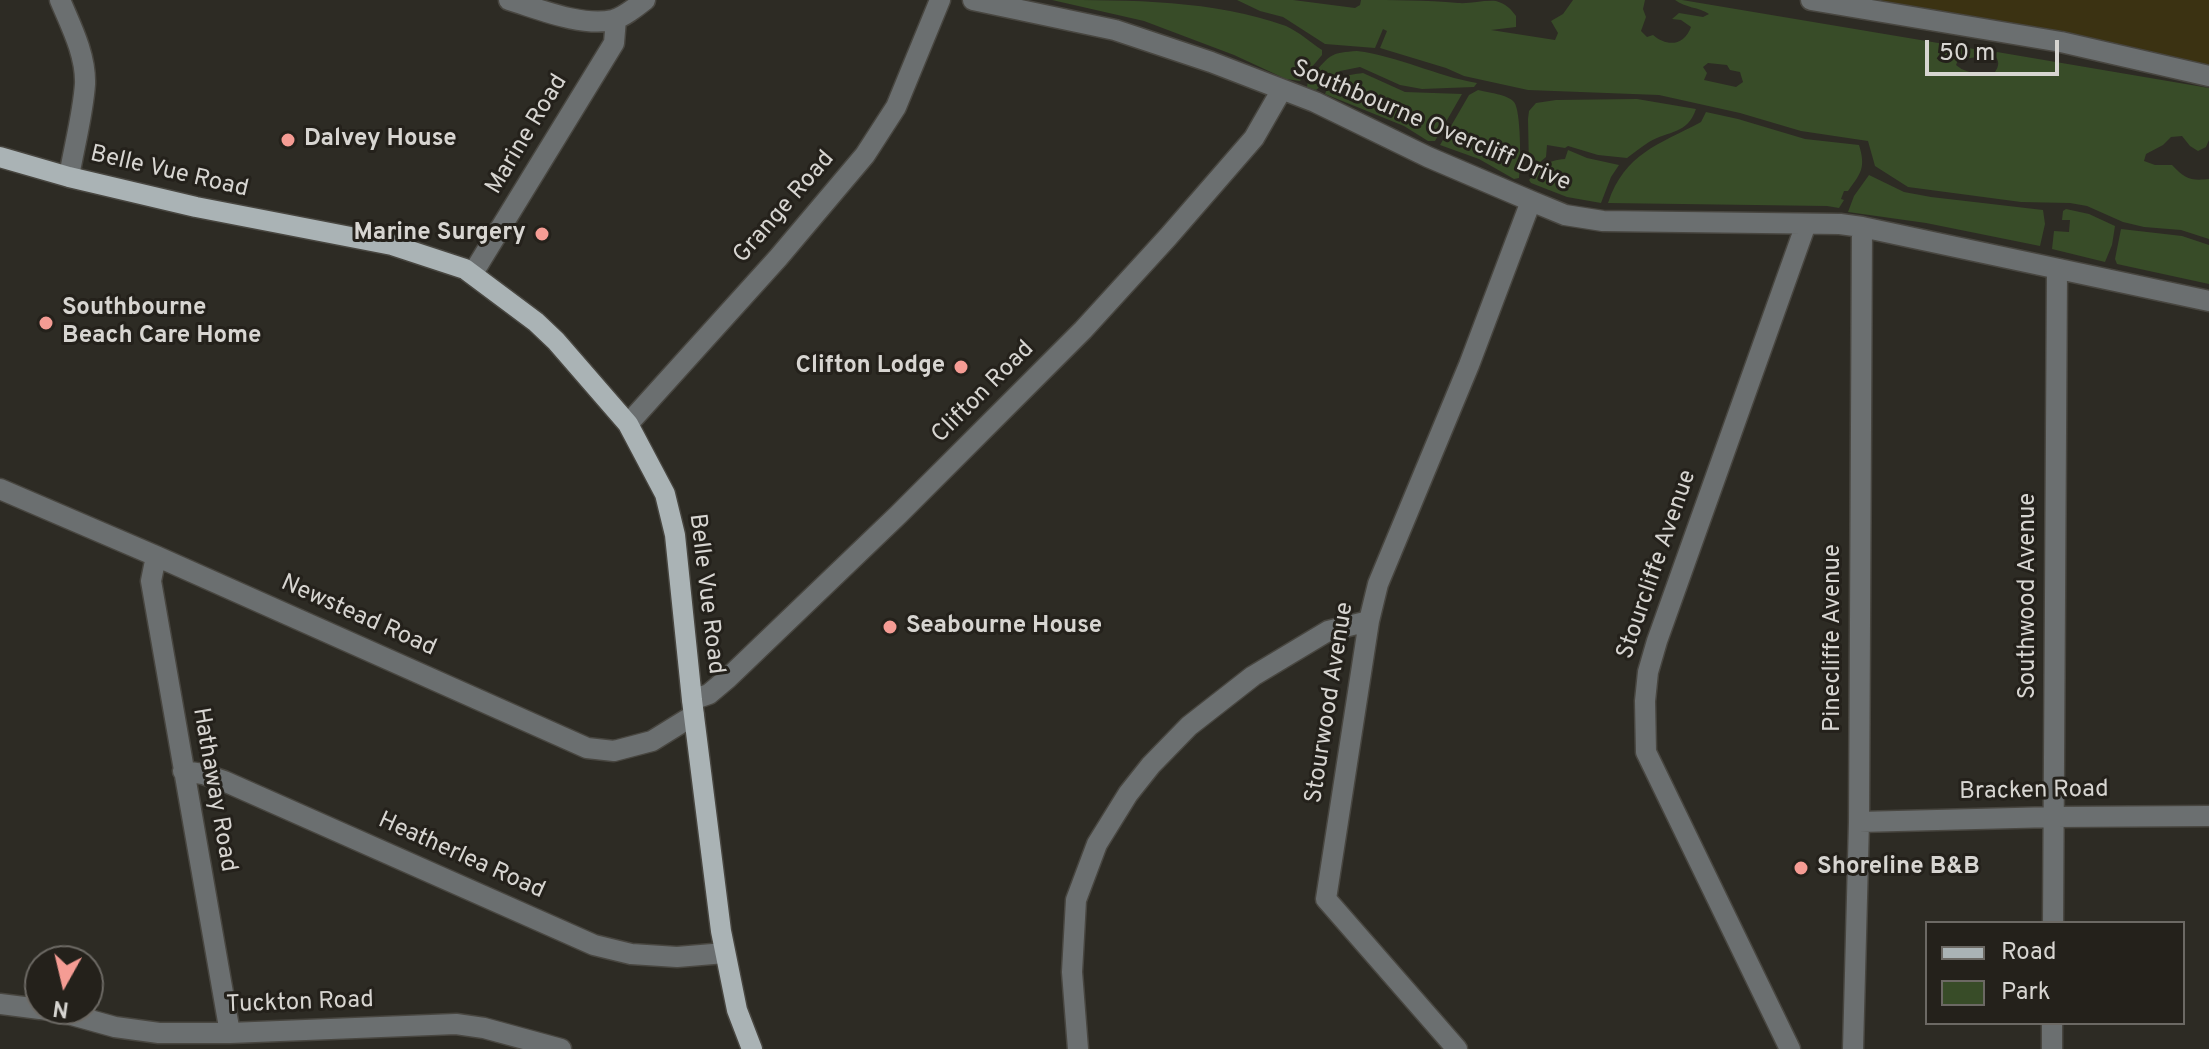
<!DOCTYPE html>
<html>
<head>
<meta charset="utf-8">
<style>
  body { margin:0 }
  #map { position:relative; width:2209px; height:1049px; overflow:hidden; background:#2d2b24; font-family:Overpass,sans-serif }
  canvas { display:block }
  .legend { position:absolute; left:1925px; top:921px; width:260px; height:104px; box-sizing:border-box; background:#24211b; border:2px solid #6c6964; margin:0; padding:10px 14px; list-style:none; font-size:24px; color:#d7d5d1 }
  .legend li { display:flex; align-items:center; gap:16px; height:40px }
  .legend b { width:40px; border:2px solid #6c6964 }
  .north { position:absolute; left:24px; top:945px; width:80px; height:80px; box-sizing:border-box; background:#24211b; border:2px solid #6c6964; border-radius:50%; rotate:188deg; font-size:22px; font-weight:700; line-height:32px; text-align:center; color:#d7d5d1 }
  .north::after { content:''; display:block; margin:auto; width:28px; height:36px; background:#f59c94; clip-path:polygon(50% 0,100% 100%,50% 72%,0 100%) }
  .scale { position:absolute; left:1925px; top:40px; width:134px; height:36px; box-sizing:border-box; border:4px solid #d7d5d1; border-top:0; padding-left:10px; font-size:24px; line-height:28px; white-space:nowrap; color:#d7d5d1; -webkit-text-stroke:6px #24211b; paint-order:stroke }
</style>
</head>
<body>
<div id="map">
<canvas width="2209" height="1049"></canvas>
<ul class="legend">
<li><b style="height:10px;background:#aab3b5"></b>Road</li>
<li><b style="height:22px;background:#384c28"></b>Park</li>
</ul>
<div class="north">N</div>
<div class="scale">50 m</div>
</div>
<script>
const ctx = document.querySelector('canvas').getContext('2d');
ctx.lineJoin = 'round';
function fillPath(path, color) {
  ctx.fillStyle = color;
  ctx.fill(path, 'evenodd');
}
function stroke(path, color, width, dash) {
  ctx.strokeStyle = color;
  ctx.lineWidth = width;
  ctx.lineCap = dash ? 'butt' : 'round';
  ctx.setLineDash(dash || []);
  ctx.stroke(path);
}
function write(font, color, halo, rows, align = 'center') {
  ctx.font = font + ' Overpass,sans-serif';
  ctx.lineWidth = 6;
  ctx.setLineDash([]);
  ctx.textBaseline = 'middle';
  ctx.strokeStyle = halo;
  ctx.fillStyle = color;
  for (const [text, x, y, turn = 0] of rows) {
    ctx.save();
    ctx.translate(x, y);
    ctx.rotate((+turn || 0) * Math.PI / 180);
    ctx.textAlign = isNaN(turn) ? turn : align;
    if (halo) ctx.strokeText(text, 0, 0);
    ctx.fillText(text, 0, 0);
    ctx.restore();
  }
}
fillPath(new Path2D(`
  M 1052,0 C 1131,0 1214,0 1286,26 C 1299,32 1310,42 1322,50 L 1322,55 L 1300,81 L 1286,79 L 1234,55 L 1144,21 Z
  M 1237,0 L 1293,0 L 1355,8 L 1360,5 L 1361,0 C 1393,0 1426,0 1458,3 C 1470,4 1483,0 1496,1 C 1506,4 1510,8 1516,16 L 1516,27 L 1491,30 L 1555,40 L 1558,33 L 1551,21 L 1563,14 L 1573,0 L 1645,0 L 1643,9 L 1646,17 L 1641,31 L 1647,37 L 1653,35 C 1667,47 1684,46 1691,27 L 1681,20 L 1672,19 L 1679,13 L 1703,17 L 1709,14 C 1699,7 1685,8 1675,0 L 1682,0 L 1980,50 L 1984,52 L 1983,56 L 1958,60 L 1956,65 C 1966,74 1982,75 1995,72 C 1999,66 2000,61 1994,55 L 1997,52 L 2209,88 L 2209,140 L 2206,147 L 2198,151 L 2190,146 L 2182,136 L 2171,137 L 2163,145 L 2146,154 L 2144,161 L 2155,165 L 2172,165 C 2185,179 2191,181 2209,179 L 2209,239 L 2181,230 L 2144,227 L 2123,222 L 2087,206 L 2070,203 L 2021,202 L 1908,187 L 1875,166 L 1868,141 L 1801,131 L 1740,113 L 1659,95 L 1528,90 L 1464,76 L 1446,68 L 1380,48 L 1387,31 L 1383,29 L 1375,48 L 1325,44 L 1283,17 L 1260,11 ZM 1708,63 L 1727,65 L 1730,70 L 1740,72 L 1743,82 L 1736,87 L 1704,80 L 1707,73 L 1703,67 Z
  M 1357,51 C 1398,56 1436,76 1477,83 L 1474,87 L 1422,89 L 1400,85 L 1360,67 L 1340,71 L 1316,90 L 1307,87 L 1308,81 L 1318,84 L 1324,78 L 1315,72 C 1332,53 1332,53 1357,51 Z
  M 1363,73 L 1405,92 L 1462,94 L 1435,141 L 1428,141 L 1404,126 L 1325,94 C 1332,77 1347,75 1363,73 Z
  M 1478,90 C 1489,93 1507,94 1514,102 C 1521,110 1521,165 1519,178 L 1514,179 L 1479,159 L 1440,145 L 1469,95 Z
  M 1637,99 L 1696,109 C 1687,135 1669,130 1649,142 C 1641,147 1634,153 1627,158 L 1598,155 L 1568,146 L 1565,148 L 1547,145 L 1546,157 L 1533,168 L 1529,168 L 1528,119 L 1529,111 L 1536,103 L 1556,100 Z
  M 1706,112 L 1738,119 L 1805,139 L 1859,145 C 1866,168 1861,173 1848,191 L 1844,191 L 1841,199 L 1844,200 L 1839,208 L 1827,206 L 1608,203 C 1625,153 1658,145 1701,122 Z
  M 1568,150 L 1587,158 L 1619,165 L 1611,177 L 1601,203 L 1567,197 L 1531,183 L 1529,180 C 1540,167 1547,160 1565,159 Z
  M 1869,175 L 1904,192 L 1931,197 L 2043,210 L 2045,224 L 2040,246 L 1926,223 L 1848,212 L 1854,196 Z
  M 2066,209 L 2089,214 L 2115,226 L 2112,245 L 2105,262 L 2052,249 L 2054,231 L 2069,232 L 2070,220 L 2062,220 L 2063,211 Z
  M 2121,229 L 2182,236 L 2209,245 L 2209,284 L 2117,264 L 2115,259 Z`), '#384c28');
fillPath(new Path2D(`
  M 1848,0 L 2209,0 L 2209,68 L 2095,39 Z`), '#3b3212');
const minor = new Path2D(`
  M 60,0 C 71,26 86,55 85,84 C 83,114 74,147 69,177
  M 509,0 C 539,9 582,27 613,20 C 624,17 636,7 645,0
  M 973,0 L 1115,30 L 1211,62 L 1315,102 L 1428,157 L 1531,201 L 1565,215 L 1603,221 L 1840,224 L 1862,227 L 2209,301
  M 1811,0 L 2061,42 L 2209,76
  M 473,273 L 614,43 L 616,19
  M 628,424 L 778,258 L 865,155 L 896,107 L 940,0
  M 0,489 L 156,556 L 587,748 L 614,751 L 652,741 L 694,715
  M 156,556 L 151,581 L 230,1033
  M 692,700 L 709,694 L 728,678 L 898,515 L 1083,330 L 1168,237 L 1254,138 L 1281,91
  M 183,771 L 203,774 L 224,781 L 594,945 L 631,954 L 677,957 L 725,953
  M 1859,822 L 2054,817 L 2209,816
  M 2053,923 L 2057,269
  M 0,1004 L 40,1009
  M 41,1009 L 61,1012 L 115,1027 L 159,1033 L 230,1033 L 456,1024 L 484,1028 L 561,1049
  M 1078,1049 L 1072,972 L 1076,900 L 1097,844 L 1128,794 L 1151,765 L 1189,726 L 1253,676 L 1328,631 L 1369,621
  M 1457,1049 L 1326,899 L 1369,621 L 1378,584 L 1469,365 L 1531,201
  M 1790,1049 L 1646,752 L 1645,701 L 1648,672 L 1657,641 L 1806,224
  M 1853,1049 L 1859,822 L 1862,227
  M 2052,1049 L 2052,1023`);
const major = new Path2D(`
  M 0,157 L 69,177 L 196,207 L 392,245 L 465,269 L 536,322 L 556,341 L 628,424 L 665,494 L 675,535 L 692,700 L 721,931 L 737,1010 L 752,1049`);
stroke(minor, '#484640', 23);
stroke(major, '#484640', 23);
stroke(minor, '#6b6f70', 20);
stroke(major, '#aab3b5', 20);
for (const [x, y, r, color] of [
  [288,140,8,"#f59c94"],
  [542,234,8,"#f59c94"],
  [46,323,8,"#f59c94"],
  [961,367,8,"#f59c94"],
  [890,627,8,"#f59c94"],
  [1801,868,8,"#f59c94"]
]) {
  const dot = new Path2D();
  dot.arc(x, y, r, 0, 2 * Math.PI);
  ctx.fillStyle = color;
  ctx.fill(dot);
  stroke(dot, '#24211b', 3);
}
write('24px', '#d7d5d1', '#24211b', [
  ["Southbourne Overcliff Drive",1431,127,23],
  ["Marine Road",528,135,-59],
  ["Belle Vue Road",169,173,13],
  ["Grange Road",785,208,-49],
  ["Clifton Road",984,393,-45],
  ["Stourcliffe Avenue",1658,565,-71],
  ["Belle Vue Road",705,594,83],
  ["Southwood Avenue",2029,596,-90],
  ["Newstead Road",358,617,24],
  ["Pinecliffe Avenue",1834,638,-90],
  ["Stourwood Avenue",1331,703,-81],
  ["Hathaway Road",213,790,80],
  ["Bracken Road",2034,792,-1],
  ["Heatherlea Road",461,857,24],
  ["Tuckton Road",300,1004,-2]
]);
write('bold 24px', '#d7d5d1', '#24211b', [
  ["Dalvey House",304,140],
  ["Marine Surgery",526,234,"right"],
  ["Southbourne",62,309],
  ["Beach Care Home",62,337],
  ["Clifton Lodge",945,367,"right"],
  ["Seabourne House",906,627],
  ["Shoreline B&B",1817,868]
], 'left');
</script>
</body>
</html>
